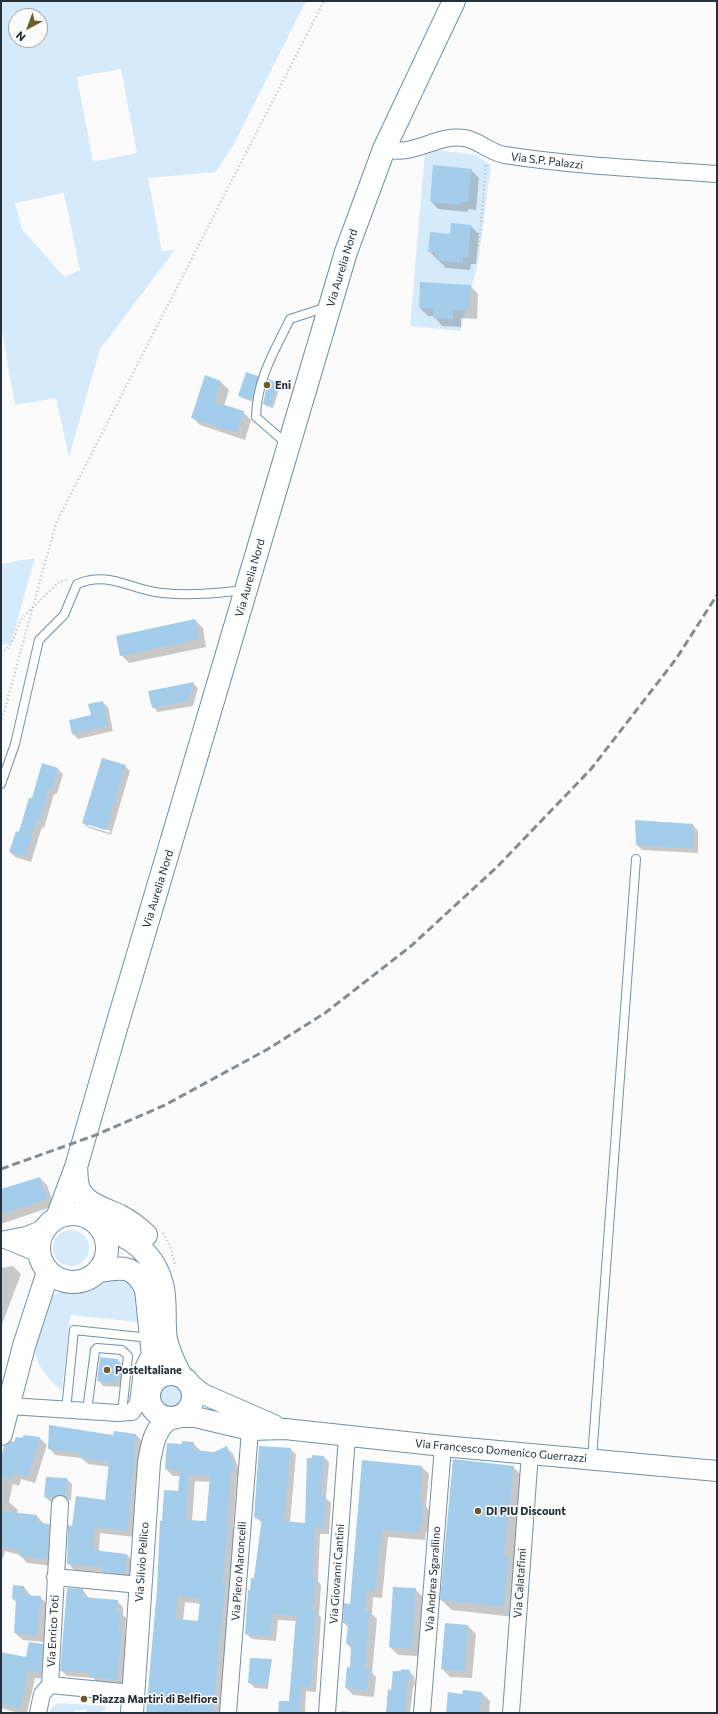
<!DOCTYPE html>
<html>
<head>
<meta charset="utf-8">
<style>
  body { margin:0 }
  #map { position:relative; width:718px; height:1714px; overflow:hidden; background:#fbfbfb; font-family:Commissioner,sans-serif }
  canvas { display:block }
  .frame { position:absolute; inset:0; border:2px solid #24303a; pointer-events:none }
  .north { position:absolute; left:8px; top:8px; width:40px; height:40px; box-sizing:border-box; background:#fbfbfb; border:1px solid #a5aaae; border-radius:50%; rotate:221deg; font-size:11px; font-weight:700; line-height:16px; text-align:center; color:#24303a }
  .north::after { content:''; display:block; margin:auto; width:14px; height:18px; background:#6e5d2b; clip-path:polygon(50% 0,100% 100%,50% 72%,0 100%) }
</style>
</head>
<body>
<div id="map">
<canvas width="718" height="1714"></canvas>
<div class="frame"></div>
<div class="north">N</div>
</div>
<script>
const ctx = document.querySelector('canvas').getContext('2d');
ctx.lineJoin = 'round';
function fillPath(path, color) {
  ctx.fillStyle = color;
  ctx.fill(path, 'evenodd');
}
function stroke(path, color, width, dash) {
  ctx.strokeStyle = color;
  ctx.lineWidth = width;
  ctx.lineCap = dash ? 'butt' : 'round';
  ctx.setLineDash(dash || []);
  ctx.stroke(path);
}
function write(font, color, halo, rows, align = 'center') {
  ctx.font = font + ' Commissioner,sans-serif';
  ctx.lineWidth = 3;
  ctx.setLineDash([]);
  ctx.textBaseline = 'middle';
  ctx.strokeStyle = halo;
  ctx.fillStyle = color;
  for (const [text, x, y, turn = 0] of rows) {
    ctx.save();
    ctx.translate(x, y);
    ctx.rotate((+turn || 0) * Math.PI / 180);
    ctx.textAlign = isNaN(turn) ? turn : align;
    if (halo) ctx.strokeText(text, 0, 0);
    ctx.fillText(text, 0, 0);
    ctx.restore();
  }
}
fillPath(new Path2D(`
  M 1,1 L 306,1 L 235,142 L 216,172 L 148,178 L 162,251 L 175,250 L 100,349 L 69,457 L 56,398 L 15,405 L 1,326 ZM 16,16 L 40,16 L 40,40 L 16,40 ZM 121,69 L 137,153 L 93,162 L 77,77 ZM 64,193 L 80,270 L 64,277 L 22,229 L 15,203 Z
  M 436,150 L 476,155 L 491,165 L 478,263 L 460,331 L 410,326 L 425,152 Z
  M 35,558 L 11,643 L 1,645 L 1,564 Z
  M53 1248a18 18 0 1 1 36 0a18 18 0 1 1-36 0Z
  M 108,1277 L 133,1279 L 140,1322 L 70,1315 L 62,1391 C 46,1378 31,1359 34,1338 C 36,1326 46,1308 51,1297 C 61,1289 68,1293 79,1291 C 90,1290 99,1282 108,1277 Z
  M157 1395a14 14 0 1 1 28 0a14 14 0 1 1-28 0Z
  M 58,1703 L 105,1706 L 107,1708 L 100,1713 L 87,1713 L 86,1710 L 76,1710 L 73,1713 L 50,1713 L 51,1708 Z`), '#d5ebfc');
fillPath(new Path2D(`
  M 471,170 L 479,178 L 476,210 L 468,209 L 468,212 L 438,209 L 431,201 Z
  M 452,224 L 471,226 L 479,234 L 476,264 L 471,264 L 470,270 L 446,268 L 429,251 L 451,235 Z
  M 470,286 L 478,294 L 477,319 L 461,318 L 461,327 L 442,326 L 434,316 L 428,316 L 420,308 Z
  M 205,377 L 221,382 L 229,390 L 224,406 L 243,412 L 251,420 L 245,440 L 200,425 L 192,417 Z
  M 257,377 L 260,379 L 254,402 L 242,398 L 240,396 Z
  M 278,383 L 280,386 L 273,408 L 266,406 L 264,403 Z
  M 195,620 L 203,628 L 206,647 L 129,663 L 121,655 Z
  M 193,683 L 198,688 L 193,706 L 158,712 L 153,707 Z
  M 102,702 L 108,707 L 113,731 L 78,739 L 73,734 L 92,716 Z
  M 43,765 L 58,769 L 63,774 L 57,794 L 54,794 L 44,828 L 42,827 L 31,862 L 15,857 L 10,852 L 32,800 Z
  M 125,766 L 130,771 L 111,835 L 89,828 L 83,823 ZM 88,824 L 111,831 L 110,833 L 88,826 Z
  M 693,825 L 698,831 L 698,853 L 642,850 L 637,845 Z
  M 40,1178 L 47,1185 L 54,1206 L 1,1224 L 1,1190 Z
  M 13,1266 L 21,1274 L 1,1327 L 1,1268 Z
  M 118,1360 L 123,1365 L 121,1387 L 103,1386 L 98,1380 Z
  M 136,1435 L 142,1441 L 134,1537 L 100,1533 L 99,1552 L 127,1555 L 133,1561 L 131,1580 L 109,1578 L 103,1572 L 74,1570 L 68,1563 L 73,1527 L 106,1501 L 110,1467 L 88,1464 L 81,1458 L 55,1455 L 49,1448 L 114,1436 Z
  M 40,1438 L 47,1445 L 35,1483 L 21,1479 L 19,1486 L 13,1484 L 9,1502 L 18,1510 L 17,1514 L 37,1516 L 44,1524 L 49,1524 L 56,1532 L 54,1566 L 27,1563 L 20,1555 L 5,1551 L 1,1565 L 1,1461 L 15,1443 L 23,1439 Z
  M 193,1443 L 200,1450 L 200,1452 L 214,1453 L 226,1447 L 233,1454 L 241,1475 L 237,1477 L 233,1528 L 236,1531 L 221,1713 L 147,1713 L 163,1522 L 179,1492 L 180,1476 L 173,1476 L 166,1469 L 183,1445 ZM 195,1481 L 210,1482 L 207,1522 L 192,1521 ZM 185,1602 L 201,1604 L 199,1622 L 183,1621 Z
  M 290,1449 L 296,1454 L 290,1523 L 305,1524 L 324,1457 L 329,1462 L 326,1498 L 331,1503 L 329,1534 L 320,1534 L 318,1581 L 321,1585 L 319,1615 L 321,1617 L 316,1692 L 306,1691 L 305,1713 L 279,1713 L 290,1702 L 296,1621 L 278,1620 L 276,1641 L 252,1639 L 246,1634 L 262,1523 L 255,1517 Z
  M 363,1461 L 422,1467 L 429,1474 L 426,1507 L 430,1511 L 429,1532 L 426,1532 L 425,1540 L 388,1537 L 382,1598 L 373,1597 L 372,1614 L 377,1619 L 372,1673 L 376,1677 L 374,1697 L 353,1695 L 346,1688 L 351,1668 L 352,1649 L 347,1644 L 348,1627 L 344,1623 L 351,1605 Z
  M 513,1467 L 524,1478 L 514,1617 L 452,1610 L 441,1600 Z
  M 67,1479 L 72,1484 L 71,1501 L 66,1499 L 59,1503 L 51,1502 L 45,1497 Z
  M 14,1586 L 24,1587 L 32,1597 L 40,1597 L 48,1605 L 45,1642 L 23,1640 L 15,1633 L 17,1603 L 13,1599 Z
  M 415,1589 L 423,1597 L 419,1656 L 398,1655 L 390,1647 Z
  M 83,1590 L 89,1598 L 117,1601 L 123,1607 L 123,1615 L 126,1618 L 125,1635 L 127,1638 L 123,1685 L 97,1683 L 93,1678 L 67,1676 L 61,1670 Z
  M 446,1624 L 468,1626 L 476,1634 L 472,1678 L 450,1677 L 442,1669 Z
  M 42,1645 L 49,1652 L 47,1679 L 35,1678 L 27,1713 L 18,1713 L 1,1708 L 1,1654 L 27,1658 Z
  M 270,1665 L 268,1689 L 255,1688 L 249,1682 Z
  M 409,1671 L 414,1676 L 415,1684 L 413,1687 L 410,1713 L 387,1713 L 392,1691 Z
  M 464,1691 L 482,1693 L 490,1701 L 489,1713 L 447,1713 L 449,1693 L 463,1695 Z
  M 342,1711 L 360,1713 L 342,1713 Z`), '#0003');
fillPath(new Path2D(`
  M 433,165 L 472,169 L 468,202 L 461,202 L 460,205 L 430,202 Z
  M 451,223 L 471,225 L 468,257 L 463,257 L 463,263 L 437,260 L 438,255 L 435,255 L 435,252 L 428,252 L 430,232 L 450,234 Z
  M 420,282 L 471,285 L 469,311 L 453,310 L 453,319 L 433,318 L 434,309 L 419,308 Z
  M 246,372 L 258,376 L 252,400 L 238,396 Z
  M 205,375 L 221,381 L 215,402 L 244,411 L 237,433 L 191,418 Z
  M 268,379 L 278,383 L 271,406 L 263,404 Z
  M 195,619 L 199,639 L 120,656 L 116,636 Z
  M 194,682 L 188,701 L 152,708 L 148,691 Z
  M 103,701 L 108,726 L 72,734 L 69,720 L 91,715 L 88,704 Z
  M 102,758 L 126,765 L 106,830 L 82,823 Z
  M 42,763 L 58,768 L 52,790 L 49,789 L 39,823 L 36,822 L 26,857 L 9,852 L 16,831 L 19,832 L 29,798 L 32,798 Z
  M 635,820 L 693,824 L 693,849 L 636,845 Z
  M 40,1177 L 47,1199 L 1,1214 L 1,1189 Z
  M 100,1357 L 118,1359 L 116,1383 L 97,1381 Z
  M 49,1425 L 113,1435 L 114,1431 L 136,1434 L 128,1531 L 94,1527 L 93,1550 L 127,1554 L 125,1574 L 102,1572 L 102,1567 L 67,1564 L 68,1525 L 72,1526 L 76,1496 L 105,1500 L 109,1462 L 81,1458 L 81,1453 L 48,1449 Z
  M 24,1435 L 40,1437 L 28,1477 L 14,1473 L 12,1480 L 1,1476 L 1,1458 L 4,1446 L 11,1441 L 14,1442 L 16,1437 L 22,1438 Z
  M 182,1441 L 194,1442 L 193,1450 L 214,1452 L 227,1446 L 235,1469 L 231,1471 L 227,1523 L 229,1523 L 223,1582 L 226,1583 L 218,1653 L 214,1713 L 146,1713 L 157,1589 L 160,1521 L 162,1521 L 164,1490 L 178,1491 L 180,1471 L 165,1469 L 167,1443 L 182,1444 ZM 189,1475 L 210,1476 L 206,1521 L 186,1520 ZM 178,1596 L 200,1598 L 198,1621 L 176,1619 Z
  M 259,1446 L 291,1448 L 284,1521 L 305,1523 L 307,1458 L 312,1458 L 312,1455 L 324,1456 L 321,1496 L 325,1496 L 324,1529 L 315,1528 L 313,1578 L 316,1578 L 313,1610 L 316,1611 L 311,1687 L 301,1686 L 300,1713 L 278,1713 L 279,1701 L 289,1701 L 296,1616 L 272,1614 L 271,1636 L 245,1634 L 248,1590 L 250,1590 L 251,1578 L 254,1578 L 262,1518 L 254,1518 Z
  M 453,1459 L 514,1466 L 504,1556 L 509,1557 L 504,1607 L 440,1600 Z
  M 362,1460 L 422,1466 L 420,1502 L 423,1503 L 422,1525 L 419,1525 L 419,1533 L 382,1530 L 375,1592 L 366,1591 L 365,1611 L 370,1611 L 365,1669 L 370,1669 L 367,1691 L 345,1688 L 347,1667 L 350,1667 L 351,1645 L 346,1644 L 348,1624 L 343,1623 L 344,1603 L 350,1604 Z
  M 46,1477 L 67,1478 L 66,1497 L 60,1495 L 53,1498 L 44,1497 Z
  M 1,1511 L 37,1515 L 37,1522 L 49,1524 L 47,1559 L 19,1556 L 19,1551 L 1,1546 Z
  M 13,1585 L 24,1586 L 24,1595 L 41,1596 L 37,1635 L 14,1633 L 16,1599 L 12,1599 Z
  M 393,1587 L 416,1588 L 412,1649 L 389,1647 Z
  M 67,1588 L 83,1589 L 83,1597 L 118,1600 L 117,1611 L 121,1611 L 119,1630 L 122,1631 L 117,1680 L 90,1677 L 91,1673 L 60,1671 Z
  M 445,1623 L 468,1625 L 465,1671 L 441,1669 Z
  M 29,1642 L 43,1644 L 40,1673 L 28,1671 L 20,1709 L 1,1703 L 1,1652 L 26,1657 Z
  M 250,1658 L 272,1659 L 268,1684 L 248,1683 Z
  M 402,1669 L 410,1670 L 411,1678 L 408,1681 L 405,1713 L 386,1713 L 388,1689 L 391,1690 L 393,1671 L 400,1671 Z
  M 463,1690 L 482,1692 L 480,1712 L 446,1713 L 448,1692 L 462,1694 Z`), '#a4cdec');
const service = new Path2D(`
  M 287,444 L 256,417 C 257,379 274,352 290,319 L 327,307
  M 1,784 L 15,744 L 39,640 L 64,615 L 77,584 C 111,570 131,591 163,593 C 190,596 217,593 245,590
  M 66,1410 L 74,1330 L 150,1338
  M 87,1411 L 95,1350 L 97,1348 L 122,1350 L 128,1356 L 122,1413
  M 592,1459 L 636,859`);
const minor = new Path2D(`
  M 384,149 C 416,157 435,134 464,138 C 479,140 490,153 505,155 C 575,166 646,169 717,174
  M 1,1240 L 26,1235 L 46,1227
  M 5,1240 L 39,1254
  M 10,1406 L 118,1413 L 132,1412 L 138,1403 L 142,1370 L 151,1352
  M 55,1577 L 140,1585
  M 50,1685 L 60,1504
  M 38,1713 L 42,1694 L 50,1685 L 133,1693
  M 228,1713 L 250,1430
  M 327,1713 L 347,1436
  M 422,1713 L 443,1446
  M 511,1713 L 530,1453`);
const tertiary = new Path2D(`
  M 188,1382 L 203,1394 L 274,1425
  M 178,1417 L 195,1417 L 250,1430 L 285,1429 L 443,1446 L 717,1471`);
const secondary = new Path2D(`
  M 76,1167 C 77,1173 76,1180 78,1186 C 83,1204 106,1209 120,1216 C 130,1221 139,1228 146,1235
  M39 1248a34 34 0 1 1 68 0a34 34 0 1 1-68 0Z
  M 57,1218 L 76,1167 L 117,1025 L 346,252 L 384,149 L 454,1
  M 102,1229 C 130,1233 155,1256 162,1284 C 167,1302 163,1322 166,1339 C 169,1353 175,1365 181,1376
  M 99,1271 C 123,1267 134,1265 146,1289 L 154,1366 L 151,1386
  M149 1396a22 22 0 1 1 44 0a22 22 0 1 1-44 0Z
  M 1,1434 L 24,1346 L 48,1272
  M 132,1713 L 149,1462 C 152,1445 155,1427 170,1418`);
stroke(service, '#7290a7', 10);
stroke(minor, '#7290a7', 18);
stroke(tertiary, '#7290a7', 22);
stroke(secondary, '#7290a7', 24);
stroke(new Path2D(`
  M 473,261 L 480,236 L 486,163
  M 1,653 C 15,646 15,627 24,616 L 59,582 L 69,579
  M 1,723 L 56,523 L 324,1
  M 163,1233 L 170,1246 L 175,1265`), '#b8bbbe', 2.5, [1, 3]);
stroke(service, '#fff', 8);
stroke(minor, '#fff', 16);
stroke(tertiary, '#fff', 20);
stroke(secondary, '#fff', 22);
stroke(new Path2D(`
  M 1,1169 L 96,1135 L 165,1105 L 268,1049 L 325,1013 L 411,946 L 497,867 L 591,769 L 676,659 L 717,595`), '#858c91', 3, [8, 4]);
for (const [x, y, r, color] of [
  [267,385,4,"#6e5d2b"],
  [107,1370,4,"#6e5d2b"],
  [478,1511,4,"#6e5d2b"],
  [84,1699,4,"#6e5d2b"]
]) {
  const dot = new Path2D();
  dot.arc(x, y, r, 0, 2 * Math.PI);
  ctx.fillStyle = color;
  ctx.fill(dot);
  stroke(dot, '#fbfbfb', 1.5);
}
write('11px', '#24303a', '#fbfbfb', [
  ["Via S.P. Palazzi",547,161,7],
  ["Via Aurelia Nord",342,268,-73],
  ["Via Aurelia Nord",250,578,-74],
  ["Via Aurelia Nord",158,889,-73],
  ["Via Francesco Domenico Guerrazzi",501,1451,5],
  ["Via Silvio Pellico",142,1562,-86],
  ["Via Piero Maroncelli",239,1571,-86],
  ["Via Giovanni Cantini",337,1574,-86],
  ["Via Andrea Sgarallino",433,1579,-86],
  ["Via Calatafimi",520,1583,-86],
  ["Via Enrico Toti",53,1631,-87]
]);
write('bold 11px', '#24303a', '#fbfbfb', [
  ["Eni",275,385],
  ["PosteItaliane",115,1370],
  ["DI PIU Discount",486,1511],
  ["Piazza Martiri di Belfiore",92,1699]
], 'left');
</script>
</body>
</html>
